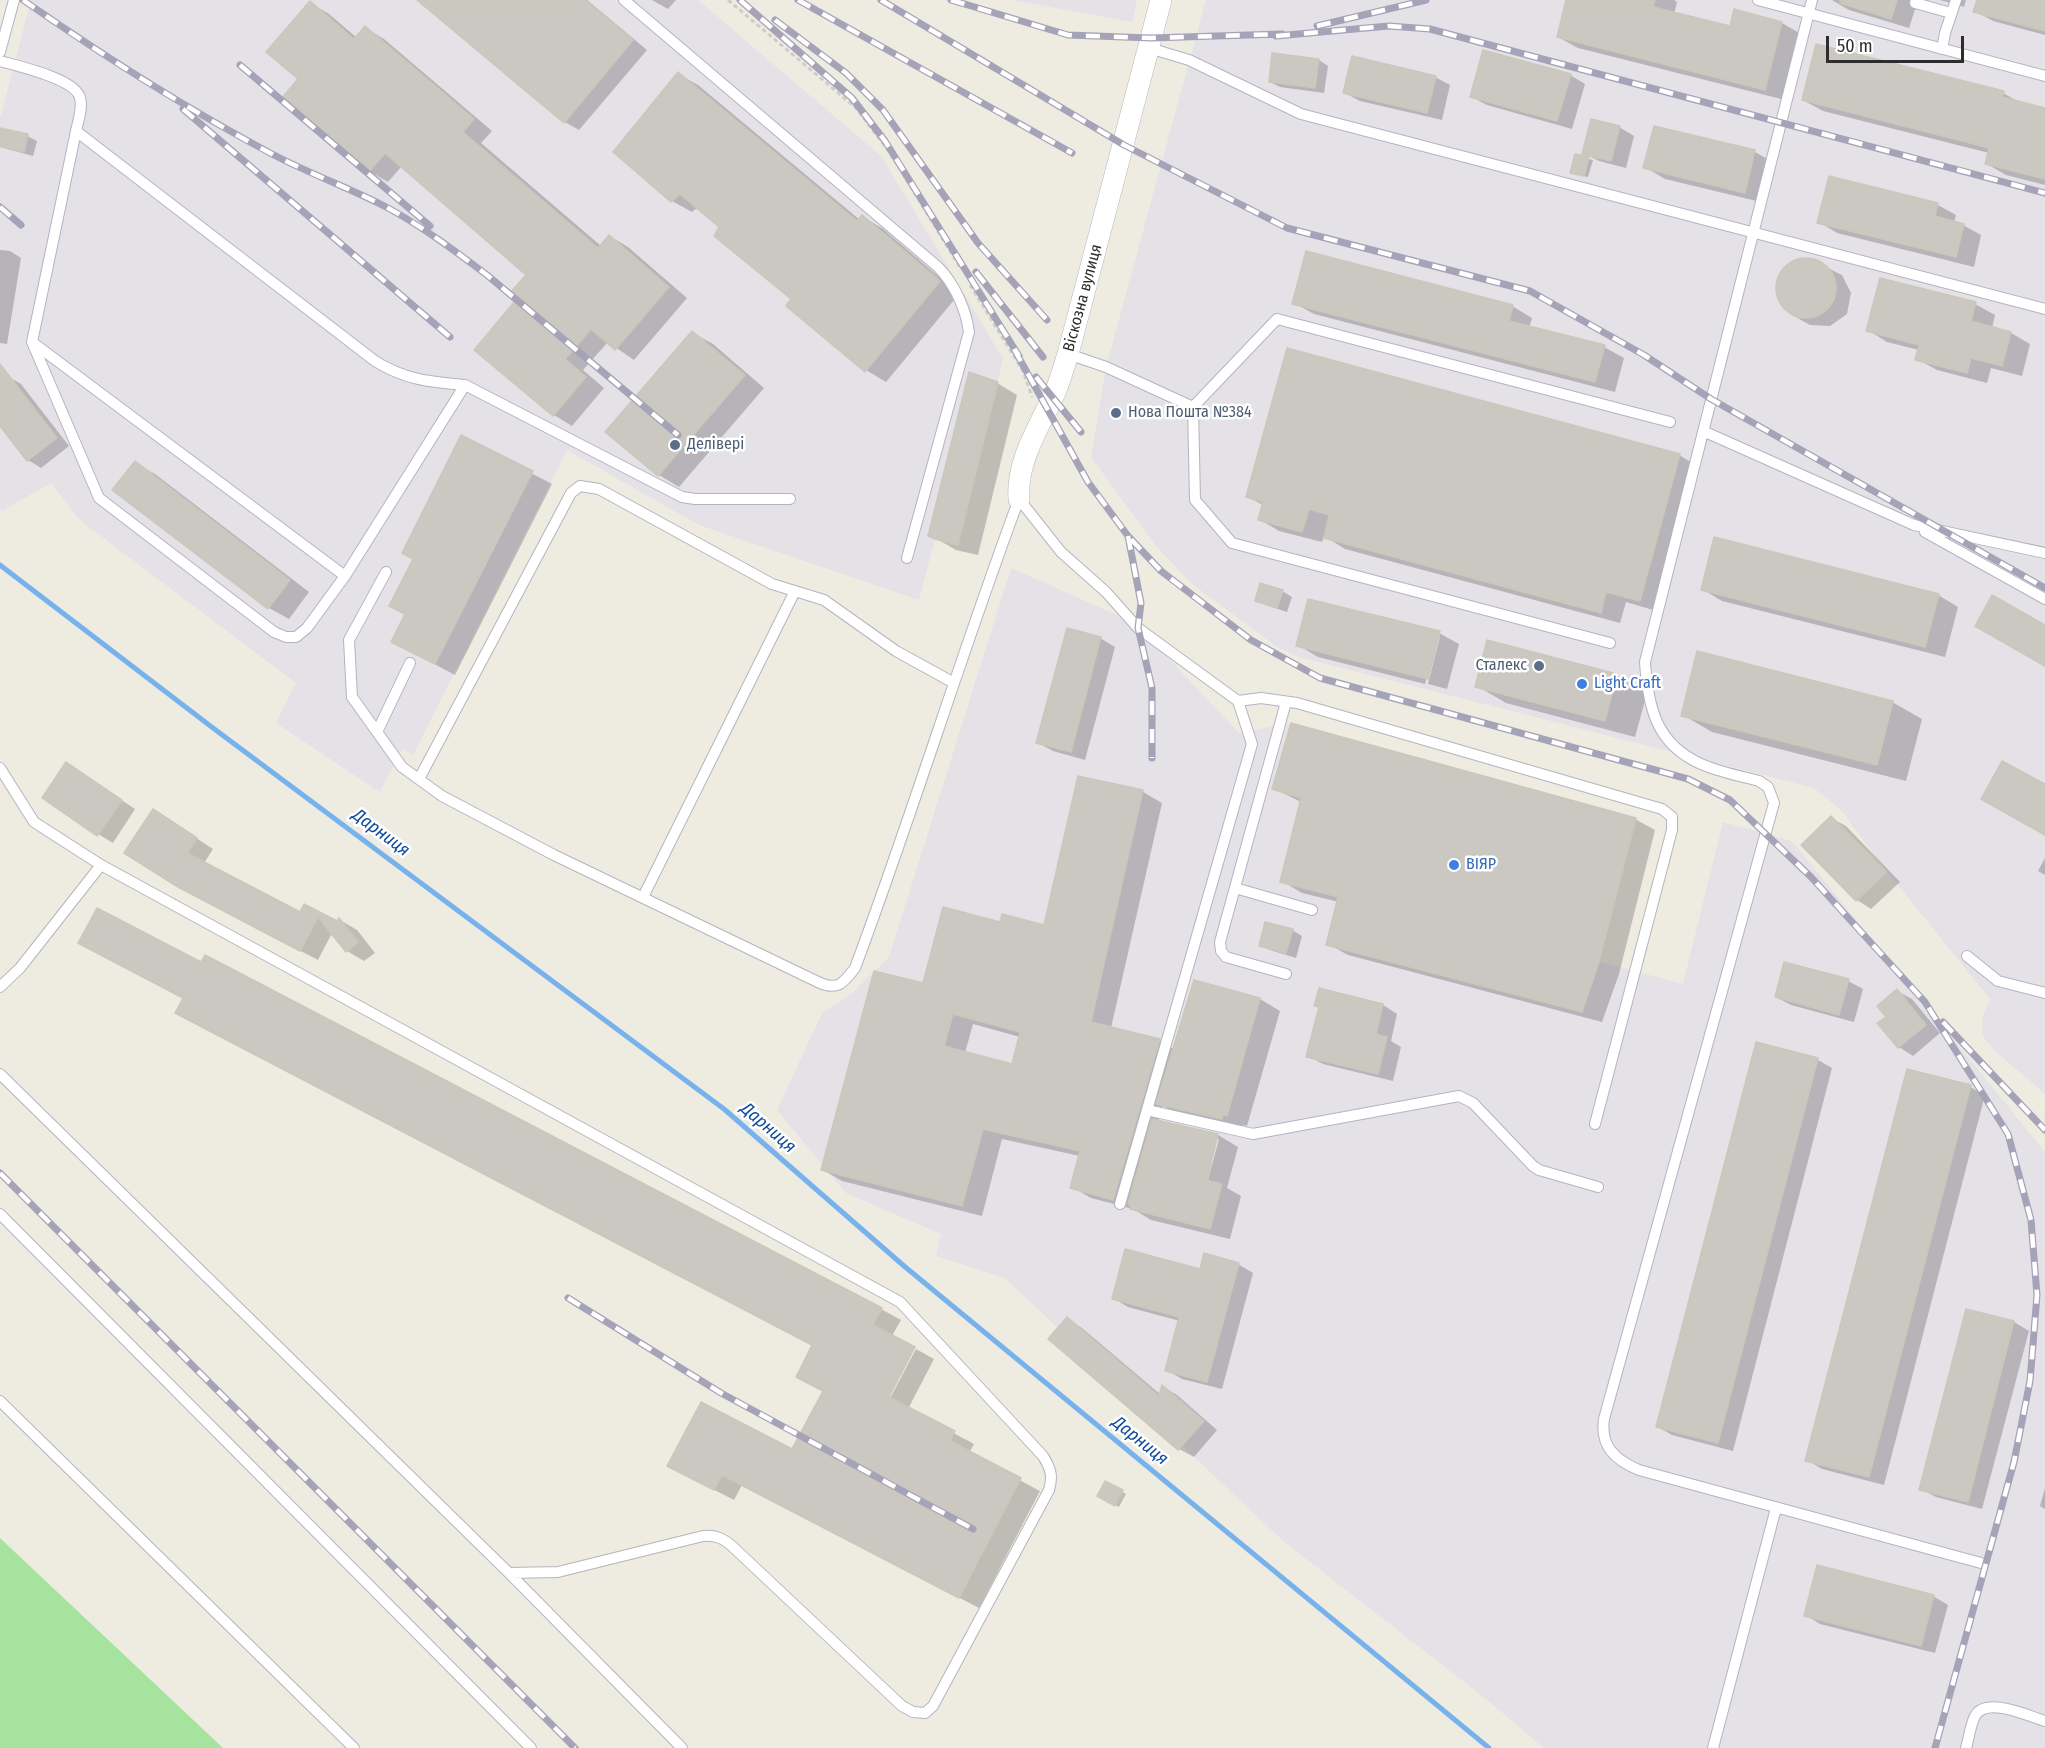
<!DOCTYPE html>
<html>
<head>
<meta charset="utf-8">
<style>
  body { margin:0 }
  #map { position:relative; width:2045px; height:1748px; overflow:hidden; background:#eeece1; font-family:"Fira Sans Condensed",sans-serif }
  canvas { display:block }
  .scale { position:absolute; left:1826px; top:36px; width:138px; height:27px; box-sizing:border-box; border:3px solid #2d2d2d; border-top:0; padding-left:8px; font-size:18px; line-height:21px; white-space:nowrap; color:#2d2d2d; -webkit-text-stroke:4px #fff; paint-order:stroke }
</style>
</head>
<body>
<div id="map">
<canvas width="2045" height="1748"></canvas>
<div class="scale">50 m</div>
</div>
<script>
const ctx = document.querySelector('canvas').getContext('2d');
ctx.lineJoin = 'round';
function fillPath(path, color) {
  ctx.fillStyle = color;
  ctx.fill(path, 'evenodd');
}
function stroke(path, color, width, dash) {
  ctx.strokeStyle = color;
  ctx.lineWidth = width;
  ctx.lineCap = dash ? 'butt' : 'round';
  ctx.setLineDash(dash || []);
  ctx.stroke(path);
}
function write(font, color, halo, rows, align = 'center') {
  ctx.font = font + ' "Fira Sans Condensed",sans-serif';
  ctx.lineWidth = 5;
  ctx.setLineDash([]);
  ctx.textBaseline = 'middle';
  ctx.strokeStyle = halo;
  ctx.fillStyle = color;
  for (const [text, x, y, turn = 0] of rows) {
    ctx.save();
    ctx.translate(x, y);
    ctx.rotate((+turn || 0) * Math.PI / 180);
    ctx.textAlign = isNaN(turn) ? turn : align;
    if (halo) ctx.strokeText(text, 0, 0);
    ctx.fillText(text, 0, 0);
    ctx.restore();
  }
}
fillPath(new Path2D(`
  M 31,0 L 698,0 L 881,156 L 1003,359 L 958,545 L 935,539 L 919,600 L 699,525 L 567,450 L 413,755 L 402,749 L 380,792 L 276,723 L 296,683 L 81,521 L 51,483 L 2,511 L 0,509 L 0,119 Z
  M 1012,0 L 1137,0 L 1132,22 Z
  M 1206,0 L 2045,0 L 2045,1094 L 1994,1050 L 1982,1035 L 1983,1016 L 1990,999 L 1880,863 L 1842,811 L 1814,788 L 1299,657 L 1277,647 L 1192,584 L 1156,546 L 1091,457 L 1106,367 Z
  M 1011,568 L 1135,623 L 1239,733 L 1291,723 L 1636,818 L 1600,962 L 1683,984 L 1723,822 L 1792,841 L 2045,1152 L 2045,1748 L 1544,1748 L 1486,1699 L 1283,1541 L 1005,1278 L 936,1256 L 941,1234 L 846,1193 L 777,1110 L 822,1013 L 850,995 L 889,957 Z`), '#e4e1e7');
fillPath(new Path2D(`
  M 0,1538 L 223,1748 L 0,1748 Z`), '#a6e39f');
fillPath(new Path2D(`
  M 419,0 L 587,0 L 647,50 L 579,130 L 565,122 Z
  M 652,0 L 676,0 L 668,9 Z
  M 1568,0 L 1674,0 L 1677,2 L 1674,14 L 1731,28 L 1782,23 L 1801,34 L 1785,100 L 1578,48 L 1558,37 Z
  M 1832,0 L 1918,0 L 1909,28 L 1849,10 Z
  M 1940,0 L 1966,0 L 1964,7 Z
  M 1978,0 L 2045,0 L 2045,35 L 1993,21 L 1975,11 Z
  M 310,3 L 329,14 L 357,38 L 365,28 L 384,39 L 492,131 L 481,143 L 601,246 L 609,236 L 628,247 L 687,298 L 634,360 L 608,342 L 583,370 L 604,388 L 572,426 L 554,415 L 518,300 L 528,275 L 402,166 L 388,182 L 369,171 L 300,79 Z
  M 1319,60 L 1328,66 L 1324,93 L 1280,87 L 1270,82 Z
  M 678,74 L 698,85 L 860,220 L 862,217 L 882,228 L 959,294 L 886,382 L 866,370 L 721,226 L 698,207 L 692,212 L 672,201 Z
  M 1570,75 L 1585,84 L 1572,129 L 1487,105 L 1472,97 Z
  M 1435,77 L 1450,85 L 1442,120 L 1360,101 L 1345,93 Z
  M 2003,93 L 2022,104 L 2045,110 L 2045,185 L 2006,175 L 1987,164 L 1989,153 L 1823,111 L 1803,100 Z
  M 1619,127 L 1634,136 L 1626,168 L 1599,161 L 1584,153 Z
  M 1655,127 L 1755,152 L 1775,163 L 1765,203 L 1665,179 L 1645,167 Z
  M 0,129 L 27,136 L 37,141 L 33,156 L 0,147 Z
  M 1576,156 L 1593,160 L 1588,177 L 1576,174 Z
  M 1938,205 L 1956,215 L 1954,223 L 1963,225 L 1981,235 L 1974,267 L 1837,233 L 1819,222 Z
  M 0,250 L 10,251 L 21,258 L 7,344 L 0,343 Z
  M 1807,258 L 1842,275 L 1851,293 L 1847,314 L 1830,326 L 1810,325 L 1794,316 L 1779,302 L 1776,281 L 1787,264 Z
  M 1294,303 L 1512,306 L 1532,318 L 1529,328 L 1604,347 L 1624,358 L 1615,392 L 1314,314 Z
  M 1975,304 L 1995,315 L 1992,328 L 2011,333 L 2030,344 L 2022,376 L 1991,368 L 1987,383 L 1937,370 L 1917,359 L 1919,350 L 1887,342 L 1868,330 Z
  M 693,333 L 713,344 L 764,388 L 679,487 L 659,475 L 608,432 Z
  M 0,375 L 7,376 L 21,384 L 69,446 L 41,468 L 28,460 L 0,422 Z
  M 997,383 L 1017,395 L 978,555 L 956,550 L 930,535 Z
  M 462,437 L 552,484 L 455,675 L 393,642 L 406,614 L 415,559 Z
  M 1679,455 L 1699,467 L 1660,612 L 1626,602 L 1620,623 L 1345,549 L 1324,536 L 1322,542 L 1279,531 L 1259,519 L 1263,505 L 1248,497 Z
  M 135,463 L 155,474 L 309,592 L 289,619 L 269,608 Z
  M 1702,589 L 1938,595 L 1958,607 L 1945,657 L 1722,601 Z
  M 1282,591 L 1292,597 L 1287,612 L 1266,605 L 1257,600 Z
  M 1439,633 L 1459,644 L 1447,689 L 1428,684 L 1440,636 L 1437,636 L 1425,684 L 1318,657 L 1298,645 Z
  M 1100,638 L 1115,647 L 1085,760 L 1053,751 L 1038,743 Z
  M 1488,642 L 1617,675 L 1647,693 L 1635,737 L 1506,703 L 1477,686 Z
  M 1892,702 L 1922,719 L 1906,781 L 1712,732 L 1683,715 Z
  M 67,764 L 135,809 L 113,843 L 98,834 Z
  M 1079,777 L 1143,792 L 1162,803 L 1111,1028 L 1159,1040 L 1175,1050 L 1195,982 L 1260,999 L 1280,1011 L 1247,1126 L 1243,1125 L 1242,1130 L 1178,1115 L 1163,1106 L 1158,1122 L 1218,1135 L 1238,1147 L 1227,1188 L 1241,1196 L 1230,1239 L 1151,1220 L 1133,1209 L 1091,1198 L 1072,1187 L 1080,1156 L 1002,1139 L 982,1216 L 842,1181 L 823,1170 L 924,985 L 1001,924 L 1045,927 ZM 973,1024 L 1020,1037 L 1013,1066 L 965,1053 ZM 1215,1139 L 1219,1139 L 1206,1187 L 1203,1187 Z
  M 1273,788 L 1635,819 L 1655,830 L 1619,974 L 1602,1022 L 1348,955 L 1328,944 L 1339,902 L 1302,893 L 1282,881 L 1301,802 Z
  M 1831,818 L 1846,826 L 1900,882 L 1871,909 L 1857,900 L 1803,845 Z
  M 170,821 L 213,849 L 204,863 L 301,914 L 305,906 L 337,922 L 340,920 L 357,930 L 375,953 L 364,961 L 347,951 L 332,933 L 318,960 L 197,897 Z
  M 2045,858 L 2045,875 L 2038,871 Z
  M 1292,930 L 1302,936 L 1296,958 L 1270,950 L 1260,945 Z
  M 1848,981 L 1863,989 L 1854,1022 L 1791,1005 L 1776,997 Z
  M 1897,991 L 1912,999 L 1940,1033 L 1913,1056 L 1899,1047 L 1888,1017 Z
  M 1383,1005 L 1397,1014 L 1391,1041 L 1401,1047 L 1393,1081 L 1323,1064 L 1308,1056 Z
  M 1818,1060 L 1832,1068 L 1733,1451 L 1672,1435 L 1658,1427 Z
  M 1970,1087 L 1985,1095 L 1884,1485 L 1822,1469 L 1807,1460 Z
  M 1238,1264 L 1253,1273 L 1222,1389 L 1182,1379 L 1167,1370 L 1180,1321 L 1128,1307 L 1113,1298 L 1201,1271 Z
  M 881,1309 L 901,1320 L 892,1336 L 884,1403 L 887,1404 L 916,1349 L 934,1359 L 908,1409 L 974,1444 L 969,1453 L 1040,1491 L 979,1608 L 742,1485 L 734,1500 L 689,1477 L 793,1451 Z
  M 1967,1310 L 2014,1322 L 2029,1331 L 1982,1509 L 1936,1497 L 1921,1489 Z
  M 1068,1319 L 1082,1328 L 1161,1395 L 1163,1387 L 1177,1395 L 1217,1430 L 1194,1457 L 1179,1449 L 1051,1339 Z
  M 1106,1483 L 1126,1494 L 1119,1507 L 1099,1495 Z
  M 2045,1488 L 2045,1509 L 2040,1506 Z
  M 1933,1596 L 1948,1605 L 1935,1653 L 1820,1624 L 1806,1615 Z`), '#0003');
stroke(new Path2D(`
  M 0,565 L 213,728 L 724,1109 L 904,1266 L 1489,1748`), '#77b2ec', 5);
const building = new Path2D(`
  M 417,0 L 585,0 L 633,40 L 564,123 Z
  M 1566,0 L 1655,0 L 1653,7 L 1730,26 L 1734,9 L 1782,22 L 1765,90 L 1557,37 Z
  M 1840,0 L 1897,0 L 1891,19 L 1840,3 Z
  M 1977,0 L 2045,0 L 2045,31 L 1973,12 Z
  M 310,1 L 354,39 L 365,26 L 474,119 L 463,132 L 598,248 L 609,235 L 669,287 L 615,350 L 591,329 L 565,359 L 586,377 L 553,416 L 474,350 L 516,300 L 509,294 L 526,275 L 385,153 L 368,173 L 282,98 L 298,79 L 266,52 Z
  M 1816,44 L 2004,91 L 2002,97 L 2045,108 L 2045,179 L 1985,164 L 1989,148 L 1802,100 Z
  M 1483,50 L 1571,74 L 1557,121 L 1470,97 Z
  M 1272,53 L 1319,59 L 1315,88 L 1269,82 Z
  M 1352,56 L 1436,76 L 1427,113 L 1343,93 Z
  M 678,72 L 857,221 L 862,215 L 940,281 L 865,372 L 786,306 L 791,299 L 714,236 L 719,227 L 680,194 L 671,202 L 613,152 Z
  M 1591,119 L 1620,126 L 1611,161 L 1582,154 Z
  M 1654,126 L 1755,150 L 1745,193 L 1643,168 Z
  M 0,128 L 28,134 L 24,152 L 0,146 Z
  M 1575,154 L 1589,157 L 1584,176 L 1570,173 Z
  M 1829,176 L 1938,203 L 1935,216 L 1964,224 L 1956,257 L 1817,223 Z
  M 1306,251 L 1513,305 L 1509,321 L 1605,345 L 1595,382 L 1292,304 Z
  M1776 288a30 30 0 1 1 60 0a30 30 0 1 1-60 0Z
  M 1880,278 L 1976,302 L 1971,321 L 2011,332 L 2002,366 L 1971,358 L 1967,373 L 1915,360 L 1919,345 L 1866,331 Z
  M 692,331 L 745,375 L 658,476 L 605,432 Z
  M 1287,348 L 1680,454 L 1640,601 L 1606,592 L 1601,613 L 1324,538 L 1329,515 L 1309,509 L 1302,532 L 1258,520 L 1263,502 L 1246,497 Z
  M 0,364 L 57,438 L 27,461 L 0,426 Z
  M 969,372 L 998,382 L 958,545 L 935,539 L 928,536 Z
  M 461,435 L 533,471 L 435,664 L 391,642 L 405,614 L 389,606 L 413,559 L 402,553 Z
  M 135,461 L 290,580 L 268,609 L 112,490 Z
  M 1714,537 L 1939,594 L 1925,647 L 1701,590 Z
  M 1260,583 L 1283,590 L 1277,608 L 1255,601 Z
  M 1992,595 L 2045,625 L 2045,666 L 1975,626 Z
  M 1308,599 L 1440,631 L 1428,679 L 1296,646 Z
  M 1067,628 L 1101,637 L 1071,752 L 1036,743 Z
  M 1487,640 L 1617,674 L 1605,721 L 1475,687 Z
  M 1697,651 L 1893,701 L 1877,765 L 1681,716 Z
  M 1291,723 L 1636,818 L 1599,962 L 1582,1012 L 1326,945 L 1338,897 L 1280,882 L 1301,798 L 1272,789 Z
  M 2002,761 L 2045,784 L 2045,835 L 1981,799 Z
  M 66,762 L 122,800 L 97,836 L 42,798 Z
  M 1078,776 L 1143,790 L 1091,1022 L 1160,1039 L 1113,1200 L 1070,1188 L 1080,1151 L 983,1129 L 962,1206 L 821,1170 L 874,971 L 923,983 L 943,907 L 1000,922 L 1002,914 L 1044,925 ZM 953,1014 L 1020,1032 L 1012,1064 L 944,1046 Z
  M 153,809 L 197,838 L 187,853 L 300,912 L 304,904 L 337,921 L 339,918 L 358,942 L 346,952 L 318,917 L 300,951 L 178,887 L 124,853 Z
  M 1831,816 L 1886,872 L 1856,901 L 1801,845 Z
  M 97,908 L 201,962 L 205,955 L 882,1308 L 873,1325 L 915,1347 L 889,1397 L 955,1431 L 950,1441 L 1021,1478 L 959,1598 L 722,1475 L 714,1490 L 667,1466 L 701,1402 L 792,1449 L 823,1391 L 796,1377 L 812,1345 L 175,1013 L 183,998 L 78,943 Z
  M 1265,922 L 1293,929 L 1286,953 L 1259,946 Z
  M 1784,962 L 1849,979 L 1839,1015 L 1775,997 Z
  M 1194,980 L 1260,998 L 1227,1116 L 1223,1114 L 1222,1119 L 1156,1104 Z
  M 1319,988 L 1383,1004 L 1376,1034 L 1387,1037 L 1378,1074 L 1306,1057 L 1319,1007 L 1314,1006 Z
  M 1897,989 L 1926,1025 L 1898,1048 L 1877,1023 L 1886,1017 L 1877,1006 Z
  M 1756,1042 L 1818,1058 L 1718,1443 L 1656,1427 Z
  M 1907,1069 L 1971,1085 L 1869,1477 L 1805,1461 Z
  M 1152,1119 L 1218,1134 L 1207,1180 L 1222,1184 L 1210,1229 L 1130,1209 L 1131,1205 L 1128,1204 Z
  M 1125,1249 L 1200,1269 L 1204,1253 L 1239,1263 L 1207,1382 L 1165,1371 L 1179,1317 L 1112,1299 Z
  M 1966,1309 L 2014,1321 L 1968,1502 L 1919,1490 Z
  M 1067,1317 L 1159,1396 L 1162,1385 L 1204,1421 L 1178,1450 L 1048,1339 Z
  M 1105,1481 L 1123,1490 L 1115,1506 L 1097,1496 Z
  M 1817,1565 L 1934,1595 L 1921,1646 L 1804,1616 Z`);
fillPath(building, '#cac8c0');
stroke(building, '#cac8ba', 1.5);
const lane = new Path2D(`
  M 624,0 L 938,267 C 954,283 966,309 969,332 L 907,558
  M 1758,0 L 2045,76
  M 1812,0 L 1645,662 C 1648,707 1656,744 1701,764 C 1719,772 1740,776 1759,781 L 1768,787 L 1774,803 L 1604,1419 C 1600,1446 1615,1460 1639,1470 L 1981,1563
  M 1915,3 L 1951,13
  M 1149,48 L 1189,60 L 1301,114 L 2045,309
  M 1942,49 L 1945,33 L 1956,0
  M 0,52 L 14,0
  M 0,61 C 18,66 76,79 80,98 C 83,108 78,121 76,131
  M 32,342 L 99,498 L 274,632 L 286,637 L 296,637 L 307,628 L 345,576 L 465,385 C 430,382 405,380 375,361 L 76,131 L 32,342 L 345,576
  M 1068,354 L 1106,367 L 1193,407 L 1195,500 L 1232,543 L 1610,643
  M 465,385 L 682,497 L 695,499 L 790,499
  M 1193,407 L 1277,319 L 1670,422
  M 1703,431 L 1914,525 L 2045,553
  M 1019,499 L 1061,552 L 1106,592 L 1138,628 L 1238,701 L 1261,698 L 1297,703 L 1662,809 L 1672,817 L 1672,830 L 1595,1124
  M 1925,532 L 2045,599
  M 386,572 L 349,640 L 352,697 L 402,767 L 442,796 L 554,855 L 818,982 C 837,991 843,984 855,968 C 913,813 961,654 1019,499
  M 1286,702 L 1220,942 L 1221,951 L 1226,957 L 1286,974
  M 377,732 L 410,663
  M 0,768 L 34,822 L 101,865
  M 419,779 L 571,493 L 580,486 L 599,489 L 772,584 L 824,600 L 896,651 L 954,683
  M 1235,888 L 1312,910
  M 643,897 L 795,591
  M 1967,956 L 1998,981 L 2045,993
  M 0,987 L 20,968 L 101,865 L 900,1302 L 1043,1456 C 1051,1469 1053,1476 1049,1490 L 933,1706 L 925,1713 L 913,1712 L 902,1706 L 733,1547 C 723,1538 716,1535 703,1536 L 558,1572 L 509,1573
  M 0,1074 L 509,1573 L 682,1748
  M 1147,1110 L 1253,1134 L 1459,1096 L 1473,1103 L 1533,1166 L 1539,1170 L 1598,1187
  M 1120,1204 L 1252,744 L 1238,701
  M 0,1214 L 531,1748
  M 0,1401 L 354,1748
  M 1713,1748 L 1776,1508
  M 1966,1748 C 1969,1738 1970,1726 1975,1716 C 1986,1696 2028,1716 2045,1721`);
const street = new Path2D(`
  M 1019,499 C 1016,459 1041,425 1056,390 C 1061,378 1064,366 1068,354 L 1161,0`);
stroke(lane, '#b4b4c0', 12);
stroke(street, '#b4b4c0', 22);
stroke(new Path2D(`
  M 728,0 L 856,108 L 890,153 L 961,269
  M 970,285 L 1023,371 L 1032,397`), '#cdcdcd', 3, [4.5, 3]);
stroke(lane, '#fff', 10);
stroke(street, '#fff', 21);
const rail = new Path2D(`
  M 23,0 C 102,55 187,109 272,154 C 310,174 350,188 388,208 C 423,227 455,251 487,275 L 678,435
  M 740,0 L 852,98 L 885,141 L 1019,356
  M 798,0 L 1072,153
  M 881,0 L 1124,145 L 1287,228 L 1530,291 L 1644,355 L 1711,399 L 2045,588
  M 951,0 L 1068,35 L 1151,38 L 1282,34
  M 775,20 L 846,73 L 883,110 L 978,243 L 1047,320
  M 1317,26 L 1426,0
  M 1276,36 L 1389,26 L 1430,29 L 2045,193
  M 240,65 L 430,226
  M 183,109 L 450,337
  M 0,207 L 21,225
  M 976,272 L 1043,357
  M 1014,349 L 1088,482 L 1128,536 L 1161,571 L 1251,640 L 1320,678 L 1688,779 L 1730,800 L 1811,877 L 1925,1002 L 2008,1134 L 2031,1220 L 2037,1295 L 2030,1381 L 2014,1462 L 1935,1748
  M 1036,377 L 1081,432
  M 1128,536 L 1141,603 L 1138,628 L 1152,688 L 1152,758
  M 1943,1022 L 2045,1130
  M 0,1173 L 575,1748
  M 568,1298 L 721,1393 L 973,1529`);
stroke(rail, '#a5a3b7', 7);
stroke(rail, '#fff', 4.5, [14]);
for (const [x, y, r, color] of [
  [1116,413,6,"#5c6f8a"],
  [675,445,6,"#5c6f8a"],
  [1539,666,6,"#5c6f8a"],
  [1582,684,6,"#3f7fe0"],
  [1454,865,6,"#3f7fe0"]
]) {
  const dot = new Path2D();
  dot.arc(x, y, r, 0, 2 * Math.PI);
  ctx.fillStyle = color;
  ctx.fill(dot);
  stroke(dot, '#fff', 2);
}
write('16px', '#2d2d2d', '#fff', [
  ["Віскозна вулиця",1083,298,-75]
]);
write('16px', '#4e5e75', '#fff', [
  ["Нова Пошта №384",1128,413],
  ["Делівері",687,445],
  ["Сталекс",1527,666,"right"]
], 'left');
write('16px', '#366cbe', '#fff', [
  ["Light Craft",1594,684],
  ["ВІЯР",1466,865]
], 'left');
write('italic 18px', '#114c9e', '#fff', [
  ["Дарниця",381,833,37],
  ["Дарниця",768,1128,41],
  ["Дарниця",1140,1441,39]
]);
</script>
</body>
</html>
